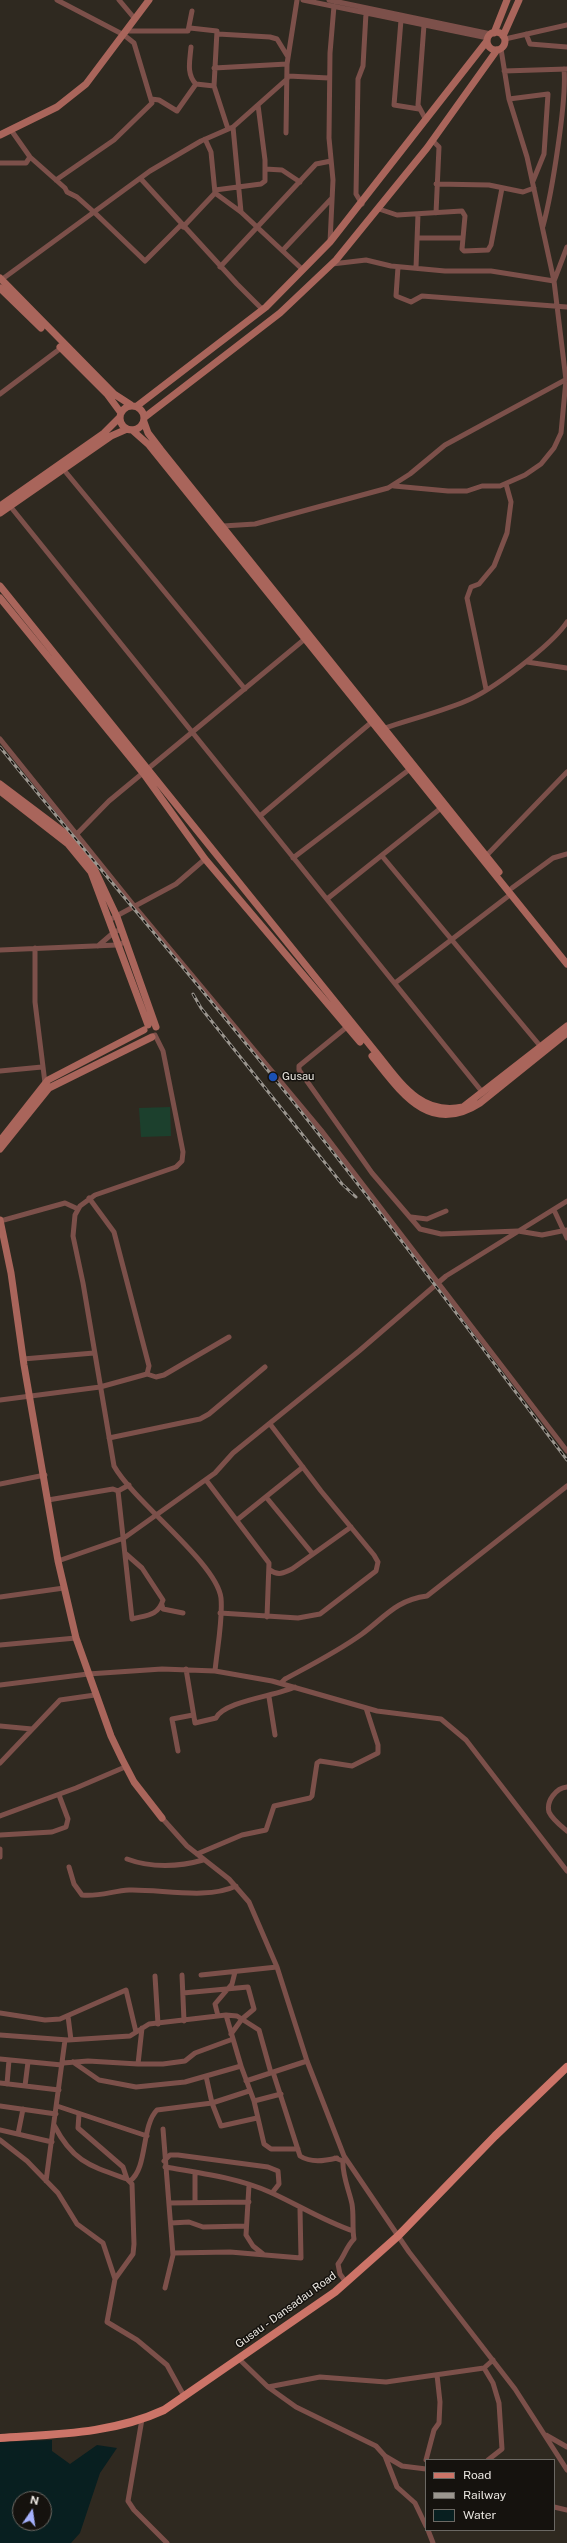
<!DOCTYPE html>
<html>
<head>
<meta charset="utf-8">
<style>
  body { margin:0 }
  #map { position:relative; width:567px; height:2543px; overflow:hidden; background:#2f2920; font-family:"Public Sans",sans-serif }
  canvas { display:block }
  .legend { position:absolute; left:425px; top:2459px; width:130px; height:72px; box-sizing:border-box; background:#15120e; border:1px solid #6b6863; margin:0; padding:5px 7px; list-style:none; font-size:12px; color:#ece8e2 }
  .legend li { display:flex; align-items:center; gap:8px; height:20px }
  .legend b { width:20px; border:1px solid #6b6863 }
  .north { position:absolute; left:12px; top:2491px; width:40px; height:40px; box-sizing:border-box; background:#15120e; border:1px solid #6b6863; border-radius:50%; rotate:13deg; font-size:11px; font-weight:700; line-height:16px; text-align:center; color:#ece8e2 }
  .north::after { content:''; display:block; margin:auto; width:14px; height:18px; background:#a5b1fc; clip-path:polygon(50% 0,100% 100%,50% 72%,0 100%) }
</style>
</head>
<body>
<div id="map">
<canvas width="567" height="2543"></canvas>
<ul class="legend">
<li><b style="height:5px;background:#cc7468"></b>Road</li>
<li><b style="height:5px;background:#9b968f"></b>Railway</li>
<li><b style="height:11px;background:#081f20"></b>Water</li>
</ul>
<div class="north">N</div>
</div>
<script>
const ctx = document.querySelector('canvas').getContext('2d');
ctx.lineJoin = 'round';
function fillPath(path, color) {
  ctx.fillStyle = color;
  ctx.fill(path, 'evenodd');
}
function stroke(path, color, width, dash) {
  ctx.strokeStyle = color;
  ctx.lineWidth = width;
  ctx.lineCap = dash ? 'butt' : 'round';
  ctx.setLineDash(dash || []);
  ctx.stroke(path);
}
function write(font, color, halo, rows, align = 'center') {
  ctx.font = font + ' "Public Sans",sans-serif';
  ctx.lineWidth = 3;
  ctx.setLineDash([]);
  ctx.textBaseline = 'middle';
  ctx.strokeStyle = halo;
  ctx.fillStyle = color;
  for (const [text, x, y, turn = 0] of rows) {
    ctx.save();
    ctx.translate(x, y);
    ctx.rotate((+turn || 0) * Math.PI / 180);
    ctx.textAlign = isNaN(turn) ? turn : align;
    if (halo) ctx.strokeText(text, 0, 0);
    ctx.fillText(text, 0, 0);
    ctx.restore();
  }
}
fillPath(new Path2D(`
  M 170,1107 L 171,1136 L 141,1137 L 139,1108 Z`), '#1c402d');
fillPath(new Path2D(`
  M 52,2440 L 52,2451 L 70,2464 L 97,2445 L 117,2448 L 100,2473 L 80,2533 L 71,2543 L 0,2543 L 0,2442 ZM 20,2499 L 44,2499 L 44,2523 L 20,2523 Z`), '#081f20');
stroke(new Path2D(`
  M 119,0 L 135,19
  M 303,0 L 488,38
  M 329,0 L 491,34
  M 401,20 L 394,105 L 419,109
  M 424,25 L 418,105 L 426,120
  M 126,31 L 188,31 L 192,11
  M 218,34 L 270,37 L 277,39 L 288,57
  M 526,34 L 530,44 L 567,47
  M 505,39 L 567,25
  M 191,47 C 190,60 186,74 196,84
  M 214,68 L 287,64
  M 504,71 L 567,69
  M 288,76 L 329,78
  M 214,86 L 228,129
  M 151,99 L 159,100 L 177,111 L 196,84 L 214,86 L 217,31 L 190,28
  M 509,99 L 548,94 L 544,154 L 533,181
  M 233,127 L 241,212
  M 11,130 L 30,157 L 65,188 L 67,192 L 77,197 L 95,213 L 145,261 L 181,225
  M 286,133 L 287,64 L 297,0
  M 433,141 L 439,147 L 436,213
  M 0,163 L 26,163 L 30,157
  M 265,169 L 282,170 L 300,182
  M 141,179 L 237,284 L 262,309
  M 56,180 L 114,140 L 152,103 L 134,43 L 124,35 L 57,0
  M 436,184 L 489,185 L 523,192 L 534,188
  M 215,190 L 261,184 L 265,181 L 265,160 L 258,105
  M 215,193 L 241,212 L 303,270
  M 362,204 L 356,194 L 358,79 L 363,66 L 366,13
  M 379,209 L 397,215 L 462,211 L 465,216 L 462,249 L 464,251 L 488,250 L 491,245 L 502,188
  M 543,226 C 552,193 567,99 564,69
  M 183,227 L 215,193 L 211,152 L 205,139
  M 418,238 L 463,238
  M 330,242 L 333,180 L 329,138 L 330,53 L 334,6
  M 283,250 L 332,198
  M 332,264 L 366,260 L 391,266 L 445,271 L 491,271 L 554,281 L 567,247
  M 220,267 L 316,164 L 331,161
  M 398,267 L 396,296 L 411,302 L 422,296 L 567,307
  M 416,268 L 418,214
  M 1,280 L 150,171 L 201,141 L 233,127 L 287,79
  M 0,394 L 61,348
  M 64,470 L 245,689
  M 394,486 L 448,491 L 467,491 L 482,486 L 500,486 L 525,475 L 541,464 L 554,448 L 561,433 L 566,380 L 554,281 L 527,157 L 509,99 L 501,49
  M 10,506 L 483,1093
  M 223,526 L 255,524 L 388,488 L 410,474 L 445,445 L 567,379
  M 527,662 L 567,668
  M 486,689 L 467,598 L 471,587 L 479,584 L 494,566 L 507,533 L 511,502 L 506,484
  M 385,728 C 412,719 440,712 466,701 C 491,691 552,645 567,622
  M 0,739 L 135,907 L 321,1130 L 567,1451
  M 260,816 L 373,721
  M 69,842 L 109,801 L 306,638
  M 487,855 L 567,772
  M 382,856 L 541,1047
  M 293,858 L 410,769
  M 512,888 L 553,858 L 567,854
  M 327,899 L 441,808
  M 109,920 L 176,884 L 205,859
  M 98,946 L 113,933 L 121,929
  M 35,948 L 35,1002 L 45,1083
  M 0,950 L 117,945 L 126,942
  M 395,983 L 511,894
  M 348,1026 L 299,1066 L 299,1070 L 372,1173 L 420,1229 L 441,1234 L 518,1231 L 542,1235 L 567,1230
  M 155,1035 L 163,1051 L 183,1152 L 182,1161 L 176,1167 L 95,1195 L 80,1206 L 75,1215 L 73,1236 L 83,1283 L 114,1466 C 134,1502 217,1563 221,1598 C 223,1620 217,1649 215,1671
  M 0,1071 L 42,1067
  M 554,1210 L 567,1238
  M 411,1217 L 427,1219 L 446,1211
  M 0,1221 L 65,1203 L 78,1209
  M 23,1359 L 94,1353
  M 147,1374 L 156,1377 L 164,1375 L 229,1337
  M 0,1400 L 100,1387 L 147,1374 L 149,1366 L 114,1232 L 89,1198
  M 109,1438 L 200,1419 L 209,1414 L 265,1367
  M 206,1480 L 269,1563 L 267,1617
  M 0,1484 L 45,1475
  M 118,1491 L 132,1619 C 147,1615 158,1616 163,1600 L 142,1568 L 126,1554
  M 266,1497 L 312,1553
  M 48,1500 L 113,1489 L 118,1491 L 129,1485
  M 237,1520 L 303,1467
  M 58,1561 L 124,1538 L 215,1473 L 233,1453 L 359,1351 L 446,1276 L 567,1201
  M 270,1570 C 278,1576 284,1573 292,1569 L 351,1527
  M 0,1597 L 64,1588
  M 162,1605 L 163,1609 L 183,1613
  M 220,1613 L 298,1618 L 320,1614 L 376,1571 L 378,1562 L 374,1555 L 321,1491 L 270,1424
  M 0,1645 L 76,1638
  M 186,1669 L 195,1723 L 216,1718 C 224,1701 276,1696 295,1687
  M 281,1683 L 285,1679 C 311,1665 337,1652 362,1634 C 385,1617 396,1600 427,1596 L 567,1486
  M 0,1685 L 88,1674 L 162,1669 L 215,1671 L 272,1681 L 377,1711 L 441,1719 L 466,1740 L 567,1871
  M 269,1697 L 275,1735
  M 0,1726 L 32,1729
  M 178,1751 L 172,1719 L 193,1715
  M 0,1763 L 60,1700 L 95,1695
  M 567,1787 C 556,1788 546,1801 549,1812 C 552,1819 561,1826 567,1831
  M 0,1816 L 76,1788 L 125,1767
  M 162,1818 L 187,1846 L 229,1879 L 249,1902 L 277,1967 L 307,2061 L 344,2156 L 409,2252 L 515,2389 L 567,2470
  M 0,1835 L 52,1832 L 66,1827 L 68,1819 L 59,1795
  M 0,1849 L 0,1857
  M 197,1854 L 242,1835 L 266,1830 L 274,1806 L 310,1798 L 312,1796 L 317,1763 L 320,1761 L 352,1766 L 378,1753 L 378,1745 L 366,1708
  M 127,1859 C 151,1868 179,1867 203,1860
  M 69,1867 L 74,1884 L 82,1895 C 98,1897 113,1891 129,1890 C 161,1889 207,1900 236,1886
  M 182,1975 L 184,2021
  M 201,1975 L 277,1967
  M 155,1976 L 158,2024
  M 183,1993 L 248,1987 L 254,2009 L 242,2019 L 231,2034
  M 0,2013 L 45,2020 L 60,2019 L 126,1990 L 136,2032
  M 68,2016 L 71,2040
  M 218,2016 L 215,2004 L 232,1984 L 235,1972
  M 0,2035 L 68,2040 L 130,2036 L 149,2024 L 226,2015
  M 0,2059 L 62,2065
  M 73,2062 L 99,2080 L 136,2087 L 185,2082 L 241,2066
  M 63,2063 L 88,2061 L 138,2064 L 142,2028
  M 138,2064 L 163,2064 L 185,2061 L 195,2053 L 233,2039
  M 273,2072 L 300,2156 C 311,2163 324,2161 337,2158
  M 271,2073 L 259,2030 L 237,2016 L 226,2015 L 241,2066 L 254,2101 L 264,2144 L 271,2149 L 298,2149
  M 206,2076 L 212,2103 L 221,2126 L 257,2118
  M 246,2081 L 307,2061
  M 0,2083 L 59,2090
  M 7,2084 L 9,2060
  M 25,2086 L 28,2062
  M 254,2101 L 281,2094
  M 0,2106 L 56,2114
  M 57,2106 L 147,2136
  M 79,2114 L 78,2128 L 123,2167 L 127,2179
  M 54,2125 C 73,2162 90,2166 127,2179 L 132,2184 L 134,2244 L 133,2254 L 115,2279
  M 163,2129 L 173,2255 L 165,2288
  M 0,2130 L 52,2142
  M 18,2134 L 23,2109
  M 0,2140 L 27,2161 L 58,2193 L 77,2224 L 103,2243 L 115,2279 L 107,2322 L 137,2340 L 167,2365 L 184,2396
  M 335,2158 L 343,2161 C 342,2175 349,2190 352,2204 C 354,2216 352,2228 354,2239 C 346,2247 345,2255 338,2264 L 340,2274 L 345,2281
  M 164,2161 L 170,2155 L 178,2155 L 268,2167 L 278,2171 L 279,2184 L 272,2193
  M 165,2167 C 201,2173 239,2178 272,2193 C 300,2206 324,2221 353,2231
  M 195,2172 L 195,2202
  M 46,2181 L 65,2040
  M 130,2181 C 148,2168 141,2126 157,2110 L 212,2103 L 249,2091
  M 249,2185 L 246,2235 L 253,2246 L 263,2254
  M 169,2203 L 249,2202
  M 171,2223 L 189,2222 L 203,2227 L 246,2226
  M 173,2253 L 230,2252 L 301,2258 L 300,2209
  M 239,2359 L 268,2387 L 296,2407 L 376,2446 L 385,2456 L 397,2487 L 415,2503 L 426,2526
  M 484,2368 L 493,2383 L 499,2403 L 502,2449 L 488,2460
  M 268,2387 L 320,2377 L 386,2382 L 484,2368 L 493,2360
  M 142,2419 L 128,2501 L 134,2510 L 167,2543
  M 546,2435 L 567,2447
  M 385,2456 L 402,2466 L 426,2469
  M 426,2460 L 434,2430 L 439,2423 L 440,2402 L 437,2375
  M 554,2507 L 567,2510
  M 428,2530 L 433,2543`), '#7c504a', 5);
stroke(new Path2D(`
  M487 41a9 9 0 1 1 18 0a9 9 0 1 1-18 0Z
  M 494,33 L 507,0
  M 503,36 L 519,0
  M 0,135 L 57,107 L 86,84 L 149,0
  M 0,278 L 114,394 L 131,405
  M 0,288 L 41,328
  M 60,347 L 107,394 L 121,413
  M120 418a12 12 0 1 1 24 0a12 12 0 1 1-24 0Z
  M 137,406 L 266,307 L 330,242 L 487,41
  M 145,417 L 280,313 L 336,260 L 427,148 L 497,50
  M 144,422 L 148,433 L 161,450 L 499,872
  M 132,430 L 149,445 L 567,964
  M 0,506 L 104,433 L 120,417
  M 0,513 L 111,436 L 127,429
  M 0,586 L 378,1055 C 401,1084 422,1116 463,1107 L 567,1026
  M 0,598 L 143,773 L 205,859 L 360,1042
  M 0,784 L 65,833 L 92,864 L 117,917 L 156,1027
  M 0,791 L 68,844 L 91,872 L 148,1025
  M 372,1056 C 401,1092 429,1136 480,1103 L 567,1033
  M 0,1141 L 48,1080 L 144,1030
  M 0,1149 L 49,1088 L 152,1037
  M 0,1220 L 11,1273 L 24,1365 L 58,1561 L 76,1638 L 111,1736 L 122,1759 L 134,1782 L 162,1818`), '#a9655b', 7);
stroke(new Path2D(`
  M 0,2438 C 56,2434 112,2434 164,2410 L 335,2292 L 398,2236 L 495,2136 L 567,2067`), '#cc7468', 8);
const rail = new Path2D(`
  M 0,747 C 90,858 184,967 274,1078 C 375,1203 470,1332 567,1460
  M 193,994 L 201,1008 L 342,1184 L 356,1197`);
stroke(rail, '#9b968f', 3);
stroke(rail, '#15120e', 1.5, [4.5]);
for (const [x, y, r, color] of [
  [273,1077,5,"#1a4fb4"]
]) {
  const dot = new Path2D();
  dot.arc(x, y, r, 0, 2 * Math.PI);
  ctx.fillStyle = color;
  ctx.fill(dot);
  stroke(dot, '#15120e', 1.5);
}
write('11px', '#ece8e2', '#15120e', [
  ["Gusau",282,1077]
], 'left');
write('11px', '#ece8e2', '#15120e', [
  ["Gusau - Dansadau Road",286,2310,-36]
]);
</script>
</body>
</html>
